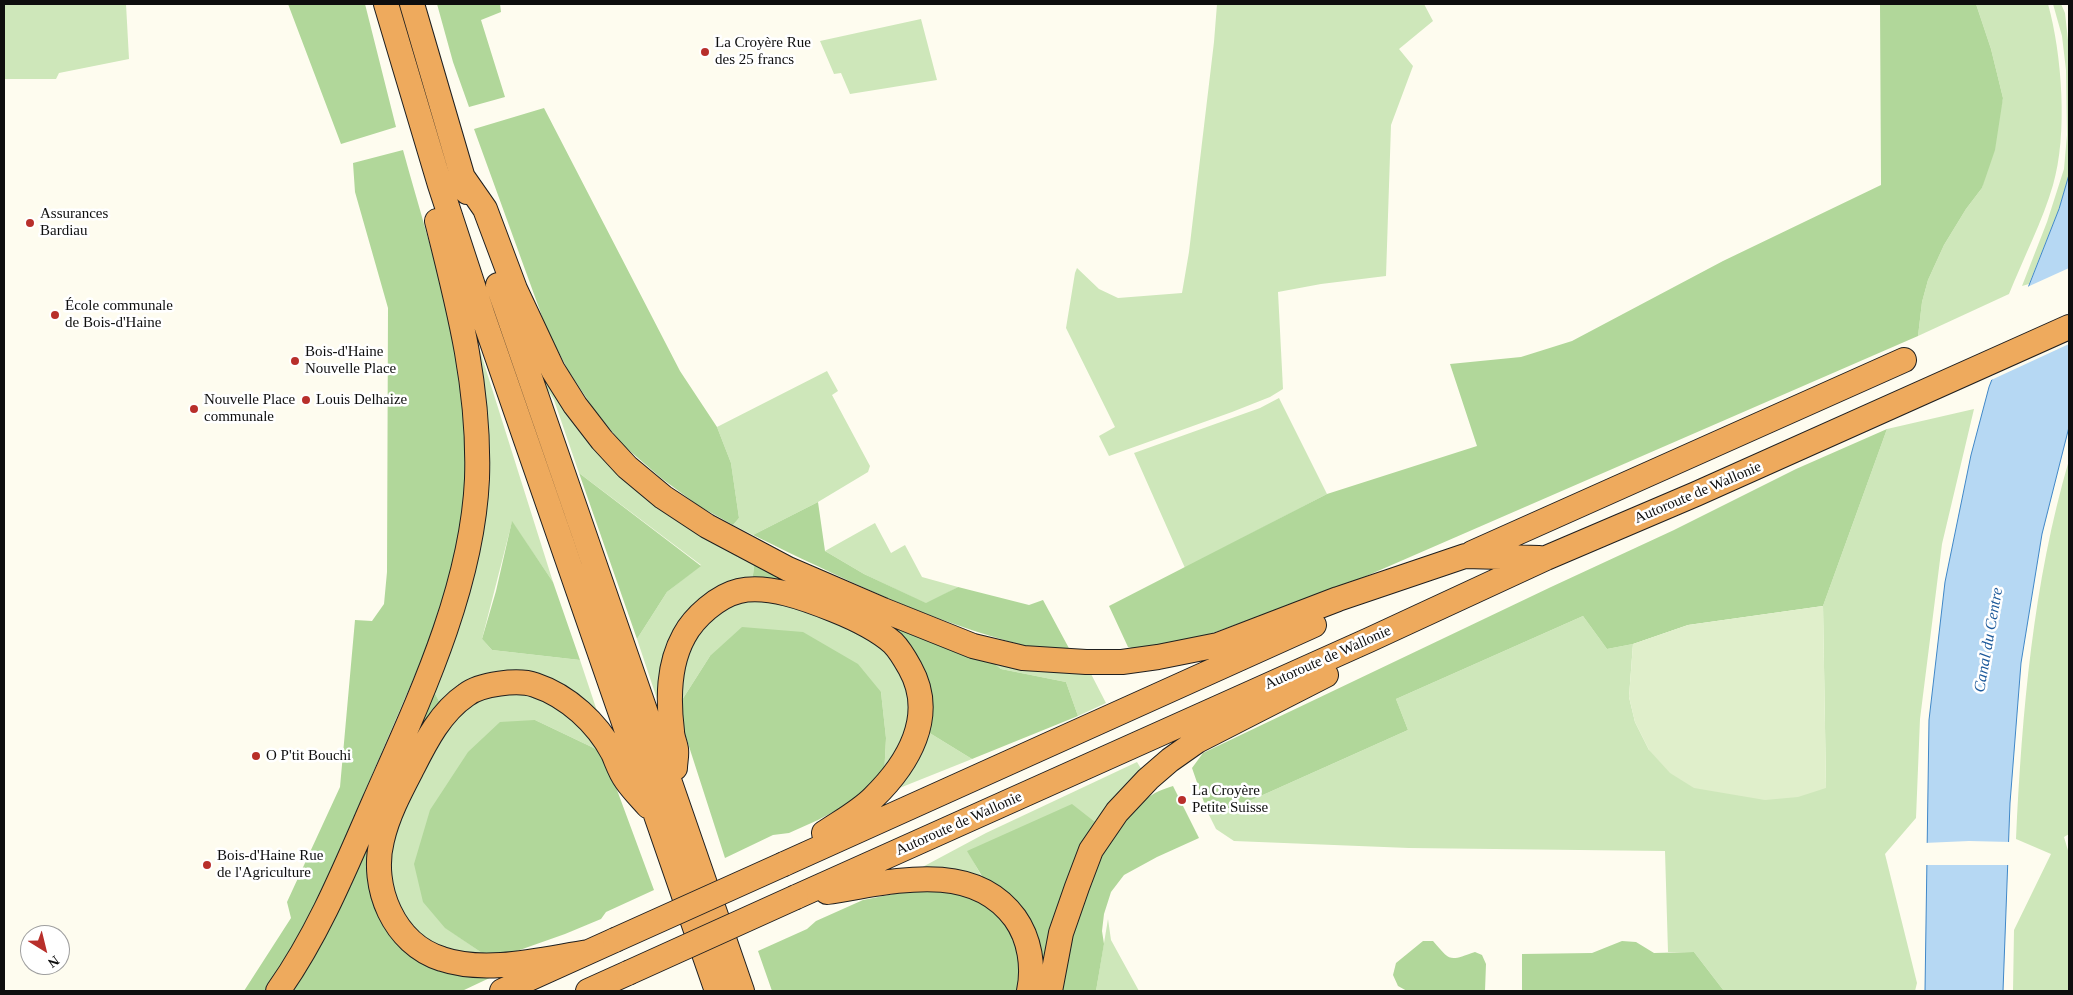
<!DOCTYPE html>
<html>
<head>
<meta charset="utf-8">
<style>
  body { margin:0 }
  #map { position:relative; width:2073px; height:995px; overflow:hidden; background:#fefcef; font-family:"Times New Roman",serif }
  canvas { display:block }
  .frame { position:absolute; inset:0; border:5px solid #0e0e0e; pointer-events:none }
  .north { position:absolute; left:20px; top:925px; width:50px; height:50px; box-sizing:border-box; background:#fff; border:1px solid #9f9f9f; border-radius:50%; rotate:144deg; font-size:14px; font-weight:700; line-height:20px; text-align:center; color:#0e0e0e }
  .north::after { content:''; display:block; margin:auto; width:18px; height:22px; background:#b82f2b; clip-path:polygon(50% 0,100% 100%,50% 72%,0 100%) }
</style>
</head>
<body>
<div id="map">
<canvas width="2073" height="995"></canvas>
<div class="frame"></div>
<div class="north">N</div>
</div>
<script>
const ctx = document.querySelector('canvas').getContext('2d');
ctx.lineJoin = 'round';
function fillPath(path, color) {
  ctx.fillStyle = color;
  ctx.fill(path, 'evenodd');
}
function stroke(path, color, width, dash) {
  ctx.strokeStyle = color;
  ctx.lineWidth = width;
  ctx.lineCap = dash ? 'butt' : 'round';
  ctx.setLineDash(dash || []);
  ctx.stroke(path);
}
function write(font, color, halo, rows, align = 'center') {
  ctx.font = font + ' "Times New Roman",serif';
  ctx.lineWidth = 5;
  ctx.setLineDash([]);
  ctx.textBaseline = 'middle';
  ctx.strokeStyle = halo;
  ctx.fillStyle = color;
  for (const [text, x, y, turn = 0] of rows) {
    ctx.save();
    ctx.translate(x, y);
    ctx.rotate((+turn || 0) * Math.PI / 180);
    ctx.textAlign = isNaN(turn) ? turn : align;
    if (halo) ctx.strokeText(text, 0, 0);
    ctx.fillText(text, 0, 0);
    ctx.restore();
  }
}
fillPath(new Path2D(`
  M 4,4 L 126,4 L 129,59 L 59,73 L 56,79 L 4,79 Z
  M 1217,4 L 1424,4 L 1433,21 L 1399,49 L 1413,66 L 1391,125 L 1386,276 L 1321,284 L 1278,292 L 1283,389 L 1270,397 L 1232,412 L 1109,456 L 1099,436 L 1115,427 L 1066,328 L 1075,273 L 1077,268 L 1099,289 L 1118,298 L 1182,293 L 1189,252 L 1214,42 Z
  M 1976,4 L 2048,4 C 2062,54 2068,135 2053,185 C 2043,220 2023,259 2009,294 L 1918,336 L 1922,302 L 1928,280 L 1944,245 L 1966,209 L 1982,188 L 2003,98 L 1991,49 Z
  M 2053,4 L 2061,4 L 2065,13 L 2069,49 L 2069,175 L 2059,209 L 2029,284 L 2022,286 L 2047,222 L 2064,169 L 2067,135 L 2066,70 L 2062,36 Z
  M 921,19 L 937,80 L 850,94 L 841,73 L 834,74 L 820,41 Z
  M 513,300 L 584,425 L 755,559 L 752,583 L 708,600 L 664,700 L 657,699 L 637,639 L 667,592 L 701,565 L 579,473 L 554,400 L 536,372 Z
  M 470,319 L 553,582 L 512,522 L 482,639 L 492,650 L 580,660 L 600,720 L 543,678 L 441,705 L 430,684 L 466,581 Z
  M 827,371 L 838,391 L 832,395 L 870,466 L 868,472 L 818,502 L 753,535 L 733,525 L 739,518 L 731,463 L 717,427 Z
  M 1279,398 L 1327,494 L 1185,568 L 1134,453 L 1260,408 Z
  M 1974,409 L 1942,544 L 1920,719 L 1916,818 L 1885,854 L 1917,983 L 1915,991 L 1724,991 L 1694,952 L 1668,952 L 1665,851 L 1409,848 L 1234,841 L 1216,829 L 1207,811 L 1236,807 L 1408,730 L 1396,699 L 1583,616 L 1607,649 L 1633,644 L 1629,697 L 1635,722 L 1649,750 L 1826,788 L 1823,606 L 1887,429 Z
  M 2069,460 L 2069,834 L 2064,837 L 2069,854 L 2069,991 L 2013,991 L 2014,930 L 2051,854 L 2016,839 C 2022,712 2033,583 2069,460 Z
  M 875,523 L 891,553 L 905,545 L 922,577 L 958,587 L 927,604 L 864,574 L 825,551 Z
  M 773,599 L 819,612 L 884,646 L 911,689 L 911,730 L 884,777 L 886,738 L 881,692 L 710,656 L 682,700 L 682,670 L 690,643 L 709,620 L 725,608 L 746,600 Z
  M 980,652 L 1090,672 L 1106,703 L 1078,716 L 1066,682 L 1001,669 Z
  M 525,693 L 544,699 L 582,727 L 598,750 L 535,720 L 446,928 L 485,955 L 470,956 L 420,939 L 387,885 L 390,838 L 450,718 L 487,696 Z
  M 928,732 L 972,759 L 897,789 L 918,758 Z
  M 1137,762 L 1145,775 L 1100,826 L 968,851 L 985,883 L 915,871 L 986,833 Z
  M 1108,919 L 1111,940 L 1139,991 L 1096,991 Z`), '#cee7ba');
fillPath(new Path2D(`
  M 288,4 L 365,4 L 396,127 L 341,144 Z
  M 437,4 L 500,4 L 501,12 L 481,20 L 505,97 L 469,107 L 453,62 Z
  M 1880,4 L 1976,4 L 1991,49 L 2003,98 L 1995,150 L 1982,188 L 1966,209 L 1944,245 L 1928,280 L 1922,302 L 1918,336 L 1348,584 L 1196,639 L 1136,649 L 1128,647 L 1109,606 L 1327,494 L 1477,446 L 1450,364 L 1521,357 L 1572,341 L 1723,261 L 1881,185 Z
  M 544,108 L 680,371 L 717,427 L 731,463 L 739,518 L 733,525 L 699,506 L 661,478 L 623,445 L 593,408 L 568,370 L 547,330 L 474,129 Z
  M 403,150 C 433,259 472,370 465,485 C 462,540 445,595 427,647 L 325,884 L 292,950 L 265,991 L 244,991 L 291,918 L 287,902 L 340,787 L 355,620 L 372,621 L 384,604 L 387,572 L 388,308 L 355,192 L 353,163 Z
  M 1887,429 L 1823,606 L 1688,625 L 1633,644 L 1607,649 L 1583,616 L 1396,699 L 1408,730 L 1236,807 L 1207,811 L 1192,768 L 1203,753 L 1551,587 L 1674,530 L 1796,469 Z
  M 579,473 L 701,566 L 667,592 L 637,639 Z
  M 818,502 L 825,551 L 864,574 L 926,603 L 958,587 L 1029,605 L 1043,600 L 1071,652 C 1056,650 1040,650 1026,646 C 931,622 841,578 753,535 Z
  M 512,521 L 553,582 L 580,660 L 492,650 L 482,639 L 496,591 Z
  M 755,559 L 980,652 L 1001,669 L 1066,682 L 1078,716 L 972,759 L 928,732 L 900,641 L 752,583 Z
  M 742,627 L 803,632 L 858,664 L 881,692 L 886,738 L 884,777 L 858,799 L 818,820 L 789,833 L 773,835 L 725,858 L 684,731 L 682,700 L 710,656 Z
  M 430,684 L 441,705 L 380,821 L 393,934 L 498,974 L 462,991 L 285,991 Z
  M 535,720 L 598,750 L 610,771 L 654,890 L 606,912 L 601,919 L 565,934 L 514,952 L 485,955 L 445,928 L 423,902 L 414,864 L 430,810 L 468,752 L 500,722 Z
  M 1173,786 L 1199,838 L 1157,857 L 1124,875 L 1111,892 L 1104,914 L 1102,931 L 1104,944 L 1096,991 L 1062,991 C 1071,928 1096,829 1155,793 C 1160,790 1167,788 1173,786 Z
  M 1072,804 L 1100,826 L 1045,991 L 1037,969 L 967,851 Z
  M 924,888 L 969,893 L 1000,914 L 1021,952 L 1020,991 L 772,991 L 758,951 L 807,929 L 816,921 L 863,900 Z
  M 1423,941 L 1433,941 C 1451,962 1449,961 1475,952 L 1482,955 L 1486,964 L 1485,991 L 1407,991 L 1398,986 L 1393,975 L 1396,963 Z
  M 1622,941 L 1636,942 L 1654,953 L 1694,952 L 1724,991 L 1522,991 L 1522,954 L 1592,953 Z`), '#b1d79a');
fillPath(new Path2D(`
  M 1823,606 L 1826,788 L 1798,797 L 1765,800 L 1694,788 L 1670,773 L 1649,750 L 1635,722 L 1629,697 L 1633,644 L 1688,625 Z`), '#e0efcb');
const water = new Path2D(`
  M 2069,175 L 2069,427 L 2042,534 L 2021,663 L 2010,803 L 2003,991 L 1925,991 L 1929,720 L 1945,582 L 1971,455 L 1989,387 L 2059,209 Z`);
fillPath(water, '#b6d8f3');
stroke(water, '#4087c7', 1);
fillPath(new Path2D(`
  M 2069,268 L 2069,344 L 1989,381 L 2025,288 Z
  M 1969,841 L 2011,842 L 2010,865 L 1924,865 L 1924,843 Z`), '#fefcef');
const motorway = new Path2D(`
  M 386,4 L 440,185 L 483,316 L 717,991
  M 412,4 L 467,192
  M 462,176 L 485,209 L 515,289 L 553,370 L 575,405 L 602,440 L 627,467 L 663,497 L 707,526 L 788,569 L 883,610 L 973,646 L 1023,658 L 1086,662 L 1122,662 L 1158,657 L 1218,645 L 1338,599 L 1465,556 L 1539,558
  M 498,285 L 742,991
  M 1472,553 L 1904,360
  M 675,768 C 675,762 677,755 676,749 C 675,743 672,737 672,731 C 668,699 668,665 684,636 C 694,617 718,596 739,591 C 767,584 807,599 834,610 C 854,618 876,628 893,643 C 900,650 905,659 910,668 C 937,716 908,764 873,798 C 859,812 840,822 824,833
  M 784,864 L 1314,625
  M 827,892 C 889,883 971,858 1015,918 C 1030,939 1034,967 1029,991
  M 796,897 L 1369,640 L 1546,558 L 1696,494 L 2069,327
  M 588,952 C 543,959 486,974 442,959 C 394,944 370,887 382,840 C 388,814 401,790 413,767 C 426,741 441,712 466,695 C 480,684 518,679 535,685 C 568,696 597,723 613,753 C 617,762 620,772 626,780 C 632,789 641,798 648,806
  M 278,991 C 319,933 346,866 374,802 C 418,702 472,590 477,479 C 480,389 459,308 437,221
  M 502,991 L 615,940
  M 588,991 L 628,973
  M 1050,991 L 1061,933 L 1077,887 L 1091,850 L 1117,812 L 1148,779 L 1170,760 L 1197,741 L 1326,675`);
stroke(motorway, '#1f1f1f', 26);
stroke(motorway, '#eeaa5d', 24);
const motorwayBridge = new Path2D(`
  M 615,940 L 784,864
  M 628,973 L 796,897`);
stroke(motorwayBridge, '#1f1f1f', 26, []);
stroke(motorwayBridge, '#eeaa5d', 24);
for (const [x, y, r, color] of [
  [705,52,5,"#b82f2b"],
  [30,223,5,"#b82f2b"],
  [55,315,5,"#b82f2b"],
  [295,361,5,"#b82f2b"],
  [306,400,5,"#b82f2b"],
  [194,409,5,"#b82f2b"],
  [256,756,5,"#b82f2b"],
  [1182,800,5,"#b82f2b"],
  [207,865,5,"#b82f2b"]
]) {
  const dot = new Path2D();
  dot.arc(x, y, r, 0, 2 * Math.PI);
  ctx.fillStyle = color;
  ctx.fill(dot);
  stroke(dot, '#fff', 2);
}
write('15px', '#0e0e0e', '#fff', [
  ["La Croyère Rue",715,43],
  ["des 25 francs",715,60],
  ["Assurances",40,214],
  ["Bardiau",40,231],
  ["École communale",65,306],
  ["de Bois-d'Haine",65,323],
  ["Bois-d'Haine",305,352],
  ["Nouvelle Place",305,369],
  ["Nouvelle Place",204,400],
  ["communale",204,417],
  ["Louis Delhaize",316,400],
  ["O P'tit Bouchi",266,756],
  ["La Croyère",1192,791],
  ["Petite Suisse",1192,808],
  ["Bois-d'Haine Rue",217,856],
  ["de l'Agriculture",217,873]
], 'left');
write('15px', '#0e0e0e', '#fff', [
  ["Autoroute de Wallonie",1698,493,-23],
  ["Autoroute de Wallonie",1328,658,-24],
  ["Autoroute de Wallonie",959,824,-24]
]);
write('italic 16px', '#1c599a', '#fff', [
  ["Canal du Centre",1989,640,-80]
]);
</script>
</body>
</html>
